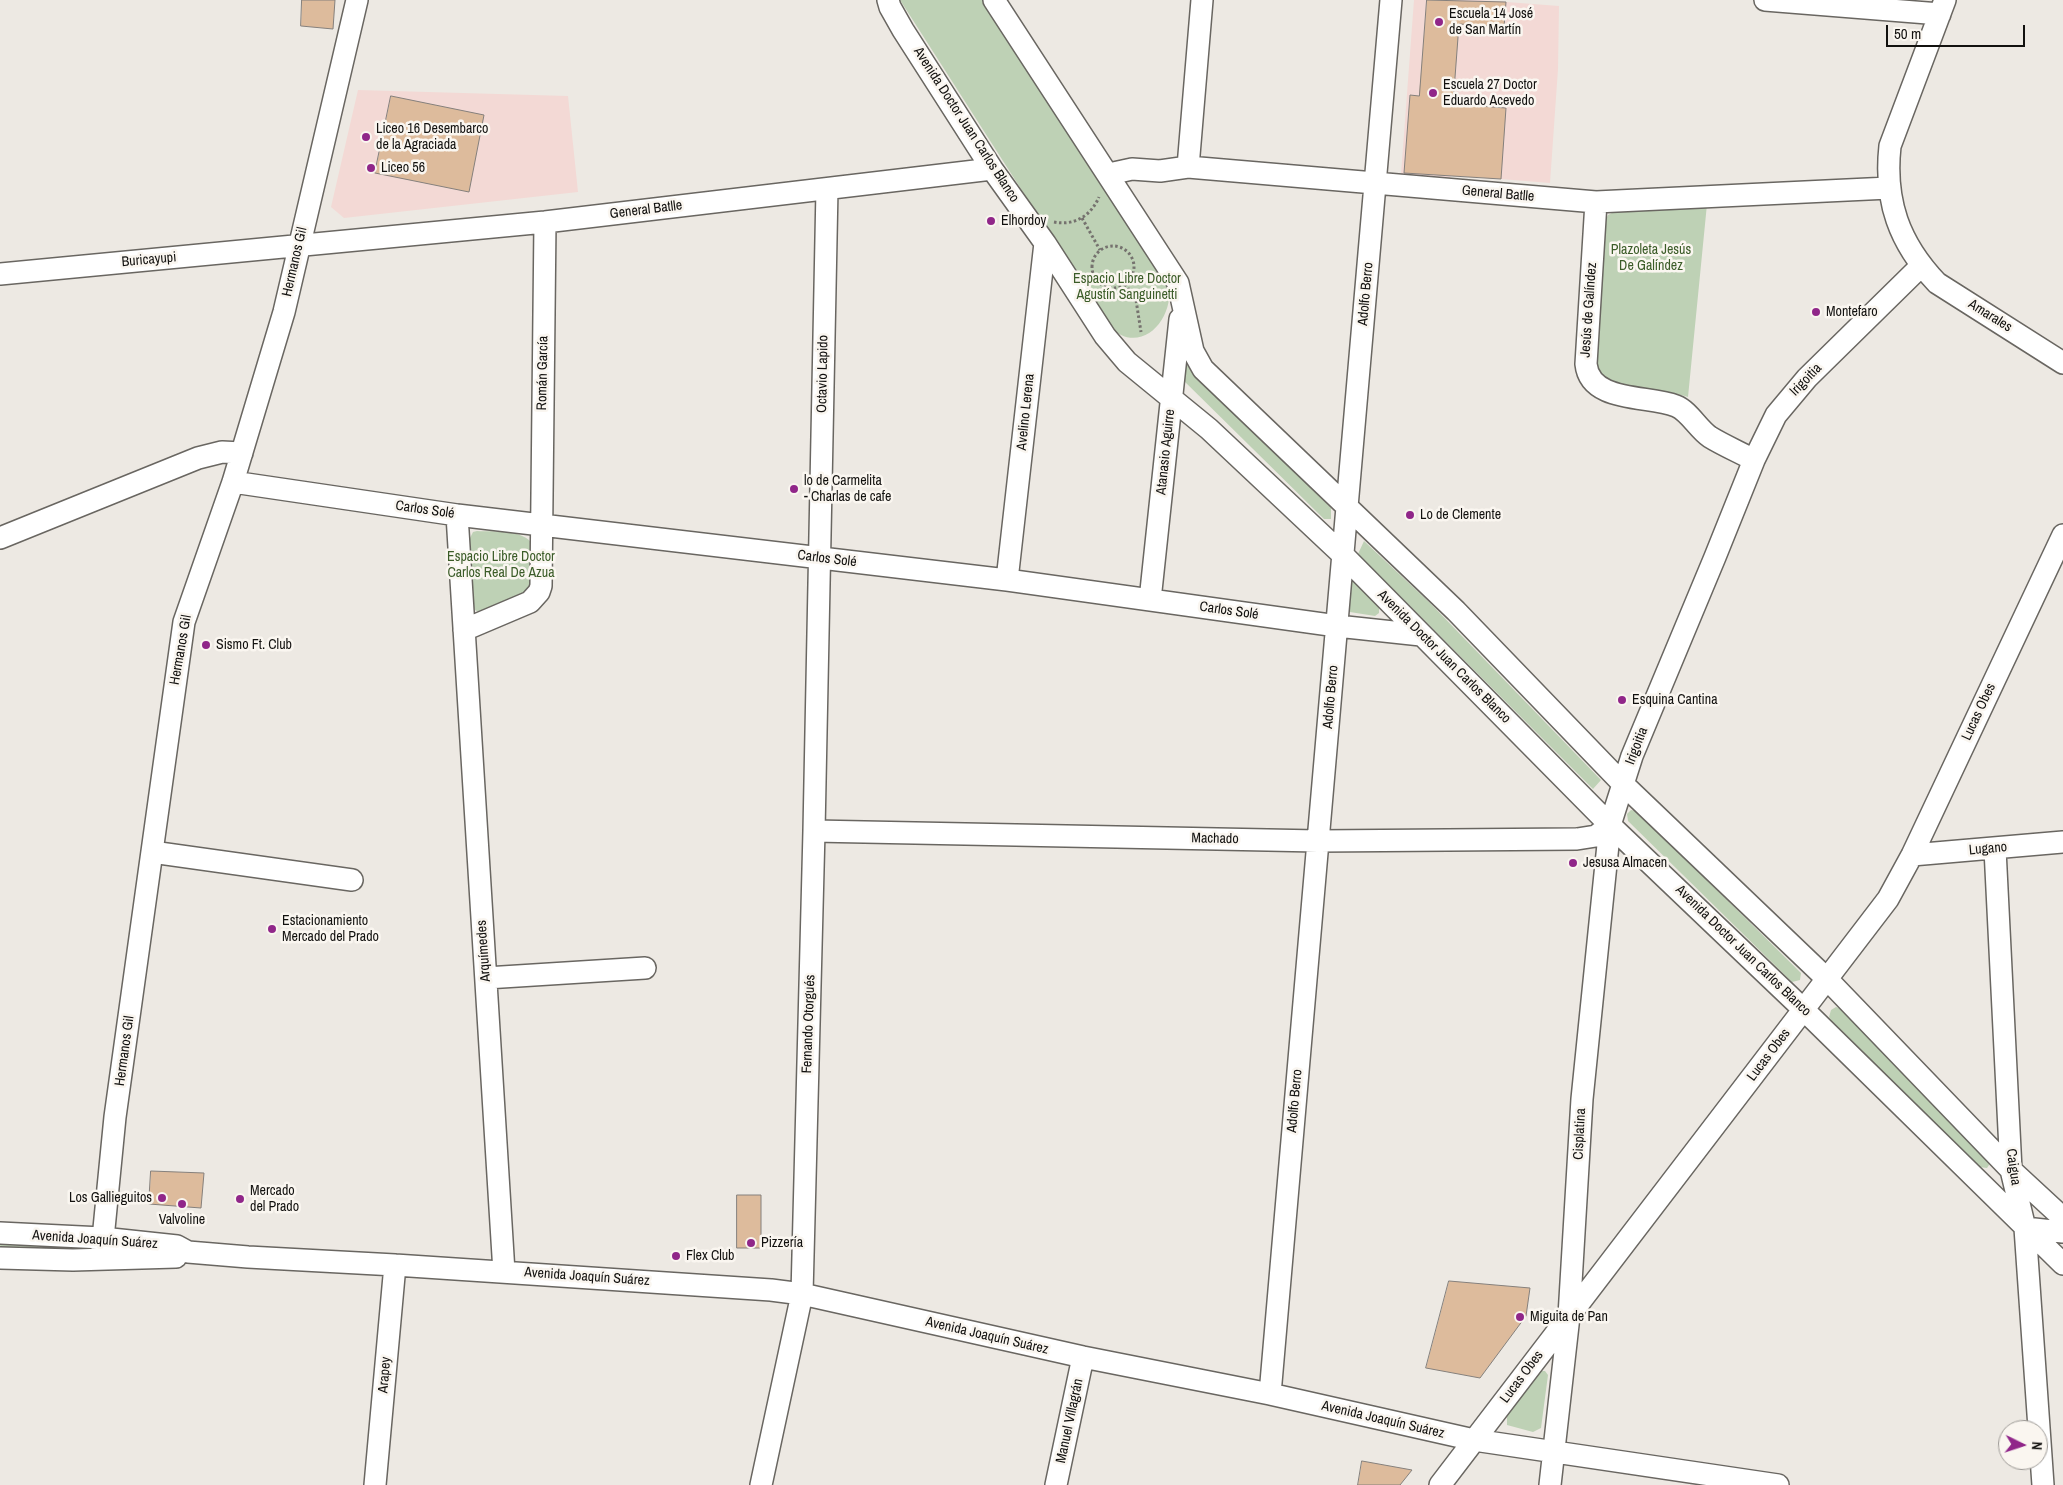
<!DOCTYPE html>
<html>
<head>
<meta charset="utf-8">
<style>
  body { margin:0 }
  #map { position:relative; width:2063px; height:1485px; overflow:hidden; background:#ede9e3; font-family:"Archivo Narrow",sans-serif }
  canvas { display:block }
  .north { position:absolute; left:1998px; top:1420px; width:50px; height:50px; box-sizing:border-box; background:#faf6f0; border:1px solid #9d9a96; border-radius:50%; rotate:94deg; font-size:14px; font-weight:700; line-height:20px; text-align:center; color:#12110f }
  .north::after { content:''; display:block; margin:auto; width:18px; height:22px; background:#902689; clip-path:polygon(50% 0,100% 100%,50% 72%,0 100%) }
  .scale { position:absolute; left:1886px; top:25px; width:139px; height:22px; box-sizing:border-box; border:2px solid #12110f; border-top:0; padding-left:6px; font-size:15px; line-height:18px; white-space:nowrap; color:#12110f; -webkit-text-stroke:4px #faf6f0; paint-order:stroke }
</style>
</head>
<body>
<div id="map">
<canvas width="2063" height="1485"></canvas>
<div class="north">N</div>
<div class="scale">50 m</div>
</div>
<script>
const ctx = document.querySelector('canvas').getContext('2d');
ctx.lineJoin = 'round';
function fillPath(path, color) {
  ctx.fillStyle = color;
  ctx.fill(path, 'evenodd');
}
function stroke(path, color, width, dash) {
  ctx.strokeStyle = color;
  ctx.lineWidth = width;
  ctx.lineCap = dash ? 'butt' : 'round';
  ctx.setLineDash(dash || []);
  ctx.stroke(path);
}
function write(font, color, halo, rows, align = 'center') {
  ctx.font = font + ' "Archivo Narrow",sans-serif';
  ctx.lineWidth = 5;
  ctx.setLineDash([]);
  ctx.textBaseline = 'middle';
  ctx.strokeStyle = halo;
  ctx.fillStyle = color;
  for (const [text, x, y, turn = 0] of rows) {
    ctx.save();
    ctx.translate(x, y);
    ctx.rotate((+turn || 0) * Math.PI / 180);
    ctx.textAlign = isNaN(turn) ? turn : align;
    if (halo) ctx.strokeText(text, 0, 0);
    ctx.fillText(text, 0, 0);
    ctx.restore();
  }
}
fillPath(new Path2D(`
  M 1414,0 L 1481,0 L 1559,6 L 1558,69 L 1550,183 L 1451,175 L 1450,178 L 1401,174 Z
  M 358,90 L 568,96 L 578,192 L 344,218 L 331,207 Z`), '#f3d9d5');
fillPath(new Path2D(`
  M 900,0 L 984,0 L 1168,282 C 1177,319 1139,359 1108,325 Z
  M 1707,204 L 1688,397 C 1670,390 1613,389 1602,378 C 1599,375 1597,368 1595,364 L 1604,223 L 1608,215 L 1616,211 Z
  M 1185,366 L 1189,366 L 1331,508 L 1331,519 L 1324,519 L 1181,378 Z
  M 477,531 C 493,532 524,529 533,545 C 532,561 535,581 526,595 L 481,613 L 475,610 L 473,605 L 468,542 L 473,532 Z
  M 1364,541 L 1430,603 L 1601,780 L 1593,789 L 1358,554 Z
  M 1351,580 L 1356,581 L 1379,606 L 1379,613 L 1375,616 L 1350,612 L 1347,610 Z
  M 1631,810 L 1637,811 L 1801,973 L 1800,980 L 1792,982 L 1628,821 L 1627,814 Z
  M 1836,1007 L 1839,1008 L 1988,1157 L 1989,1165 L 1987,1168 L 1979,1167 L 1832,1021 L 1829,1017 L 1831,1010 Z
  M 0,1242 L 79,1246 L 81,1250 L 0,1251 Z
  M 1541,1371 L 1545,1371 L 1548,1375 L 1541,1428 L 1533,1432 L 1507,1425 L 1507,1411 L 1537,1373 Z`), '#bed1b5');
const building = new Path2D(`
  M 302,0 L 335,0 L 333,29 L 301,26 Z
  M 1427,0 L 1506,2 L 1504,27 L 1459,24 L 1453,104 L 1506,108 L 1501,179 L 1404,173 L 1410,95 L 1419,96 Z
  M 391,96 L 484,115 L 469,192 L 375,173 Z
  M 151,1171 L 204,1173 L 201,1208 L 149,1204 Z
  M 737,1195 L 761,1195 L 761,1248 L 737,1248 Z
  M 1449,1281 L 1530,1288 L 1526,1316 L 1480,1378 L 1426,1368 Z
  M 1362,1461 L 1412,1470 L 1400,1485 L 1358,1485 Z`);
fillPath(building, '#ddbb9c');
stroke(building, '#85807c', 1);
const minor = new Path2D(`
  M 888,0 L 890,7 L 903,30 L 992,169 L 1045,243 L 1105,336 L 1127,362 L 1209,429 L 1343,555 L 1610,825 L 1804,1010 L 2063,1264
  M 994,0 L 1178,283 L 1193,351 L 1203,369 L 1456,611 L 1623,784 L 1827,979 L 2011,1170 L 2063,1218
  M 1765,0 L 1940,14
  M 1945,0 L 1890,146 C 1884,201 1899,243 1937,283 L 2063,363
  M 1188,167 L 1202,0
  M 1109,174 L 1132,169 L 1160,171 L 1188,167 L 1596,202 L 1889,188
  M 1596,202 L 1586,364 C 1590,403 1648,395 1676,406 C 1689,411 1698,429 1710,437 C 1723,445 1739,452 1754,460
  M 0,274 L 545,222 L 992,169
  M 233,482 L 457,515 L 1007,580 L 1337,626 L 1421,635
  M 457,515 L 504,1272
  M 0,538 L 198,458 L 222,452 L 242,453
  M 1007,580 L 1045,243
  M 1150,600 L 1180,319
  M 464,630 L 530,602 L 539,592 L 541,586 L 545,222
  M 814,831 L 1318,841 L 1577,839 L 1596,836 L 1610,825
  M 1995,849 L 2011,1170 L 2025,1228 L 2043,1485
  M 152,852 L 352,880
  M 1912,855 L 2063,842
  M 486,978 L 645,968
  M 2025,1228 L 2063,1232
  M 0,1233 L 102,1238 L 177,1246 L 188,1252 L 248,1257 L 395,1265 L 771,1290 L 802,1294 L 1083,1357 L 1270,1394 L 1474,1440 L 1778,1485
  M 0,1258 L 73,1260 L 176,1257
  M 101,1259 L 115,1117 L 184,622 L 233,482 L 284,312 L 357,0
  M 1270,1394 L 1391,0
  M 375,1485 L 395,1265
  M 761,1485 L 802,1294 L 814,831 L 827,189
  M 1056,1485 L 1083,1357
  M 1440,1485 L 1888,899 L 1912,855 L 2063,535
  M 1550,1485 L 1569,1316 L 1582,1099 L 1610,825 L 1632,756 L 1715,557 L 1754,460 L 1776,415 L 1807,378 L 1921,266`);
stroke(minor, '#696661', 24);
stroke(new Path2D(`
  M 1082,218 L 1100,250
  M 1054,222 C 1074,226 1091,216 1099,197
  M1092 267a21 21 0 1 1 42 0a21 21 0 1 1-42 0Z
  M 1125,284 L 1136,300 L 1141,332`), '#75726e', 3, [2.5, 2.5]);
stroke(minor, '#fff', 21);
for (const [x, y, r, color] of [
  [1439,22,5,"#902689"],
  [1433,93,5,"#902689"],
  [366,137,5,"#902689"],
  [371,168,5,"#902689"],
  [991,221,5,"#902689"],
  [1816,312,5,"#902689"],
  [794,489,5,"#902689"],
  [1410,515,5,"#902689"],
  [206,645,5,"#902689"],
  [1622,700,5,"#902689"],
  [1573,863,5,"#902689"],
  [272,929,5,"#902689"],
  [162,1198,5,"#902689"],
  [240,1199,5,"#902689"],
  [182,1204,5,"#902689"],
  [751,1243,5,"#902689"],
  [676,1256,5,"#902689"],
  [1520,1317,5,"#902689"]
]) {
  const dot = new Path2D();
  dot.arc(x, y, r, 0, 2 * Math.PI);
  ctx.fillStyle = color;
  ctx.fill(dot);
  stroke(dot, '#faf6f0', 2);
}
write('14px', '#12110f', '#faf6f0', [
  ["Escuela 14 José",1449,14],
  ["de San Martín",1449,30],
  ["Escuela 27 Doctor",1443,85],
  ["Eduardo Acevedo",1443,101],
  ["Liceo 16 Desembarco",376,129],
  ["de la Agraciada",376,145],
  ["Liceo 56",381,168],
  ["Elhordoy",1001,221],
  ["Montefaro",1826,312],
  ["lo de Carmelita",804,481],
  ["- Charlas de cafe",804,497],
  ["Lo de Clemente",1420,515],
  ["Sismo Ft. Club",216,645],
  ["Esquina Cantina",1632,700],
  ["Jesusa Almacen",1583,863],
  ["Estacionamiento",282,921],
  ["Mercado del Prado",282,937],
  ["Mercado",250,1191],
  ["del Prado",250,1207],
  ["Los Gallieguitos",152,1198,"right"],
  ["Valvoline",182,1220,"center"],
  ["Pizzería",761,1243],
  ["Flex Club",686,1256],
  ["Miguita de Pan",1530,1317]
], 'left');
write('14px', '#12110f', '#faf6f0', [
  ["Avenida Doctor Juan Carlos Blanco",966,125,57],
  ["General Batlle",1498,194,5],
  ["General Batlle",646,210,-7],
  ["Buricayupi",149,260,-5],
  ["Hermanos Gil",295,262,-77],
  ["Adolfo Berro",1366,294,-85],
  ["Jesús de Galíndez",1589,310,-86],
  ["Amarales",1990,316,32],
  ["Román García",543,373,-89],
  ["Octavio Lapido",823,374,-89],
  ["Irigoitia",1806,380,-46],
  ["Avelino Lerena",1026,412,-84],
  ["Atanasio Aguirre",1166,452,-84],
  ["Carlos Solé",425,510,8],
  ["Carlos Solé",827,559,7],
  ["Carlos Solé",1229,611,8],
  ["Hermanos Gil",181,650,-80],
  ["Avenida Doctor Juan Carlos Blanco",1444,657,45],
  ["Adolfo Berro",1331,697,-85],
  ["Lucas Obes",1979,712,-65],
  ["Irigoitia",1637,746,-69],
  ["Machado",1215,839,1],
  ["Lugano",1988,849,-5],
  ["Arquímedes",484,951,-94],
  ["Avenida Doctor Juan Carlos Blanco",1743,951,44],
  ["Fernando Otorgués",809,1024,-88],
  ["Hermanos Gil",125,1051,-82],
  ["Lucas Obes",1769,1055,-53],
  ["Adolfo Berro",1295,1101,-85],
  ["Cisplatina",1580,1134,-87],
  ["Caigua",2013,1167,82],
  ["Avenida Joaquín Suárez",95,1240,4],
  ["Avenida Joaquín Suárez",587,1277,4],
  ["Avenida Joaquín Suárez",987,1336,13],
  ["Arapey",385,1375,-85],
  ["Lucas Obes",1522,1377,-53],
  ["Avenida Joaquín Suárez",1383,1420,13],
  ["Manuel Villagrán",1070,1421,-78]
]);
write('14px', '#3b5c28', '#faf6f0', [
  ["Plazoleta Jesús",1651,250],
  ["De Galíndez",1651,266],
  ["Espacio Libre Doctor",1127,279],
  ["Agustín Sanguinetti",1127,295],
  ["Espacio Libre Doctor",501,557],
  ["Carlos Real De Azua",501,573]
]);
</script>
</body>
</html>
